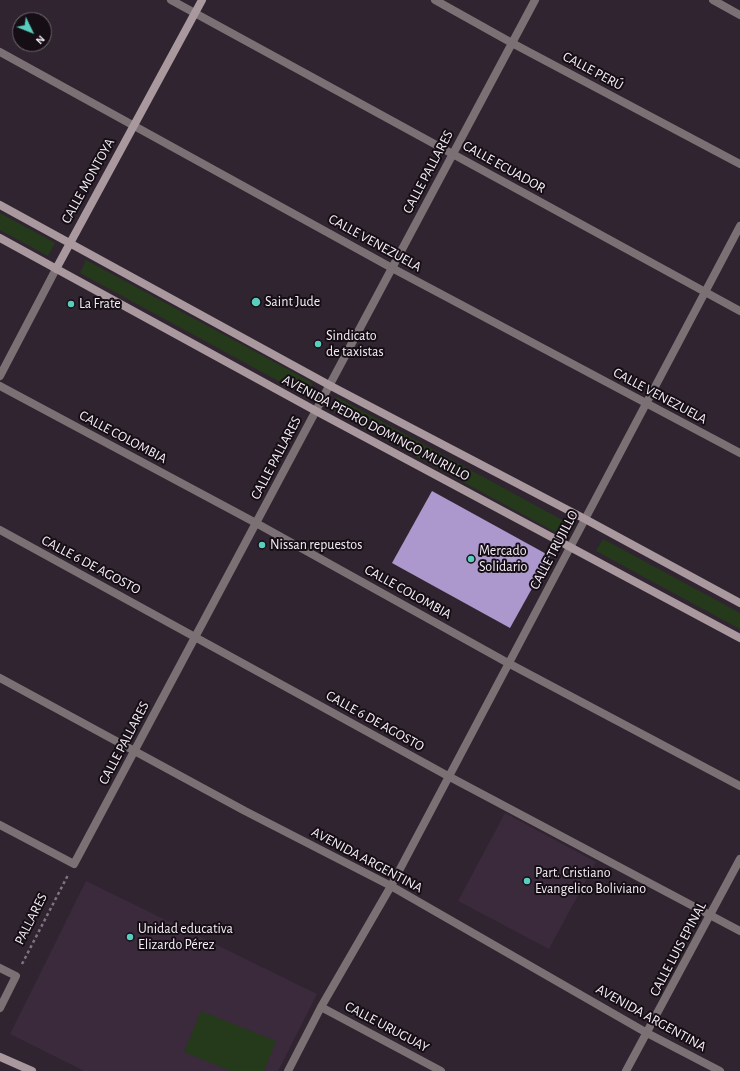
<!DOCTYPE html>
<html>
<head>
<meta charset="utf-8">
<style>
  body { margin:0 }
  #map { position:relative; width:740px; height:1071px; overflow:hidden; background:#312431; font-family:"Alegreya Sans",sans-serif }
  canvas { display:block }
  .north { position:absolute; left:12px; top:12px; width:40px; height:40px; box-sizing:border-box; background:#150f15; border:1px solid #6f676f; border-radius:50%; rotate:133deg; font-size:11px; font-weight:700; line-height:16px; text-align:center; color:#f5ecf5 }
  .north::after { content:''; display:block; margin:auto; width:14px; height:18px; background:#59cebe; clip-path:polygon(50% 0,100% 100%,50% 72%,0 100%) }
</style>
</head>
<body>
<div id="map">
<canvas width="740" height="1071"></canvas>
<div class="north">N</div>
</div>
<script>
const ctx = document.querySelector('canvas').getContext('2d');
ctx.lineJoin = 'round';
function fillPath(path, color) {
  ctx.fillStyle = color;
  ctx.fill(path, 'evenodd');
}
function stroke(path, color, width, dash) {
  ctx.strokeStyle = color;
  ctx.lineWidth = width;
  ctx.lineCap = dash ? 'butt' : 'round';
  ctx.setLineDash(dash || []);
  ctx.stroke(path);
}
function write(font, color, halo, rows, align = 'center') {
  ctx.font = font + ' "Alegreya Sans",sans-serif';
  ctx.lineWidth = 4;
  ctx.setLineDash([]);
  ctx.textBaseline = 'middle';
  ctx.strokeStyle = halo;
  ctx.fillStyle = color;
  for (const [text, x, y, turn = 0] of rows) {
    ctx.save();
    ctx.translate(x, y);
    ctx.rotate((+turn || 0) * Math.PI / 180);
    ctx.textAlign = isNaN(turn) ? turn : align;
    if (halo) ctx.strokeText(text, 0, 0);
    ctx.fillText(text, 0, 0);
    ctx.restore();
  }
}
fillPath(new Path2D(`
  M 505,813 L 596,862 L 549,949 L 458,901 Z
  M 86,881 L 317,994 L 278,1071 L 84,1071 L 10,1034 Z`), '#3b293c');
fillPath(new Path2D(`
  M 0,213 L 55,243 L 48,256 L 0,230 Z
  M 86,260 L 313,383 L 306,396 L 80,273 Z
  M 337,397 L 564,521 L 557,533 L 331,410 Z
  M 603,539 L 740,613 L 740,629 L 596,551 Z
  M 201,1011 L 276,1041 L 264,1071 L 231,1071 L 184,1052 Z`), '#243a1b');
fillPath(new Path2D(`
  M 432,491 L 550,556 L 510,628 L 392,563 Z`), '#ac98cd');
stroke(new Path2D(`
  M 22,964 L 68,875`), '#7f737f', 2.5, [3, 3]);
stroke(new Path2D(`
  M 171,0 L 740,311
  M 435,0 L 512,43 L 740,164
  M 713,0 L 740,15
  M 0,52 L 392,268 L 740,453
  M 0,376 L 56,269
  M 0,386 L 256,523 L 508,663 L 740,786
  M 0,530 L 448,776 L 740,931
  M 0,678 L 245,811 L 391,886 L 647,1033 L 720,1071
  M 0,825 L 74,864 L 535,0
  M 0,968 L 16,976 L 0,1008
  M 321,1007 L 441,1071
  M 288,1071 L 321,1007 L 391,886 L 740,226
  M 626,1071 L 740,859`), '#7b7174', 8);
stroke(new Path2D(`
  M 0,205 L 329,385 L 585,519 L 740,603
  M 0,238 L 316,411 L 740,638
  M 56,269 L 202,0
  M 0,1057 L 32,1071`), '#a9999f', 8);
for (const [x, y, r, color] of [
  [256,302,5,"#59cebe"],
  [71,304,4,"#59cebe"],
  [318,344,4,"#59cebe"],
  [262,545,4,"#59cebe"],
  [471,559,4,"#59cebe"],
  [527,881,4,"#59cebe"],
  [130,937,4,"#59cebe"]
]) {
  const dot = new Path2D();
  dot.arc(x, y, r, 0, 2 * Math.PI);
  ctx.fillStyle = color;
  ctx.fill(dot);
  stroke(dot, '#150f15', 1.5);
}
write('14px', '#f5ecf5', '#150f15', [
  ["CALLE PERÚ",593,71,28],
  ["CALLE ECUADOR",504,167,29],
  ["CALLE PALLARES",428,172,-62],
  ["CALLE MONTOYA",88,181,-61],
  ["CALLE VENEZUELA",375,243,29],
  ["CALLE VENEZUELA",660,396,28],
  ["AVENIDA PEDRO DOMINGO MURILLO",376,428,28],
  ["CALLE COLOMBIA",123,437,28],
  ["CALLE PALLARES",276,458,-62],
  ["CALLE TRUJILLO",554,550,-62],
  ["CALLE 6 DE AGOSTO",91,565,28],
  ["CALLE COLOMBIA",408,592,29],
  ["CALLE 6 DE AGOSTO",375,721,29],
  ["CALLE PALLARES",124,743,-62],
  ["AVENIDA ARGENTINA",367,860,28],
  ["PALLARES",31,919,-63],
  ["CALLE LUIS EPINAL",678,949,-62],
  ["AVENIDA ARGENTINA",651,1018,29],
  ["CALLE URUGUAY",387,1027,28]
]);
write('14px', '#f5ecf5', '#150f15', [
  ["Saint Jude",265,302],
  ["La Frate",79,304],
  ["Sindicato",326,336],
  ["de taxistas",326,352],
  ["Nissan repuestos",270,545],
  ["Mercado",479,551],
  ["Solidario",479,567],
  ["Part. Cristiano",535,873],
  ["Evangelico Boliviano",535,889],
  ["Unidad educativa",138,929],
  ["Elizardo Pérez",138,945]
], 'left');
</script>
</body>
</html>
